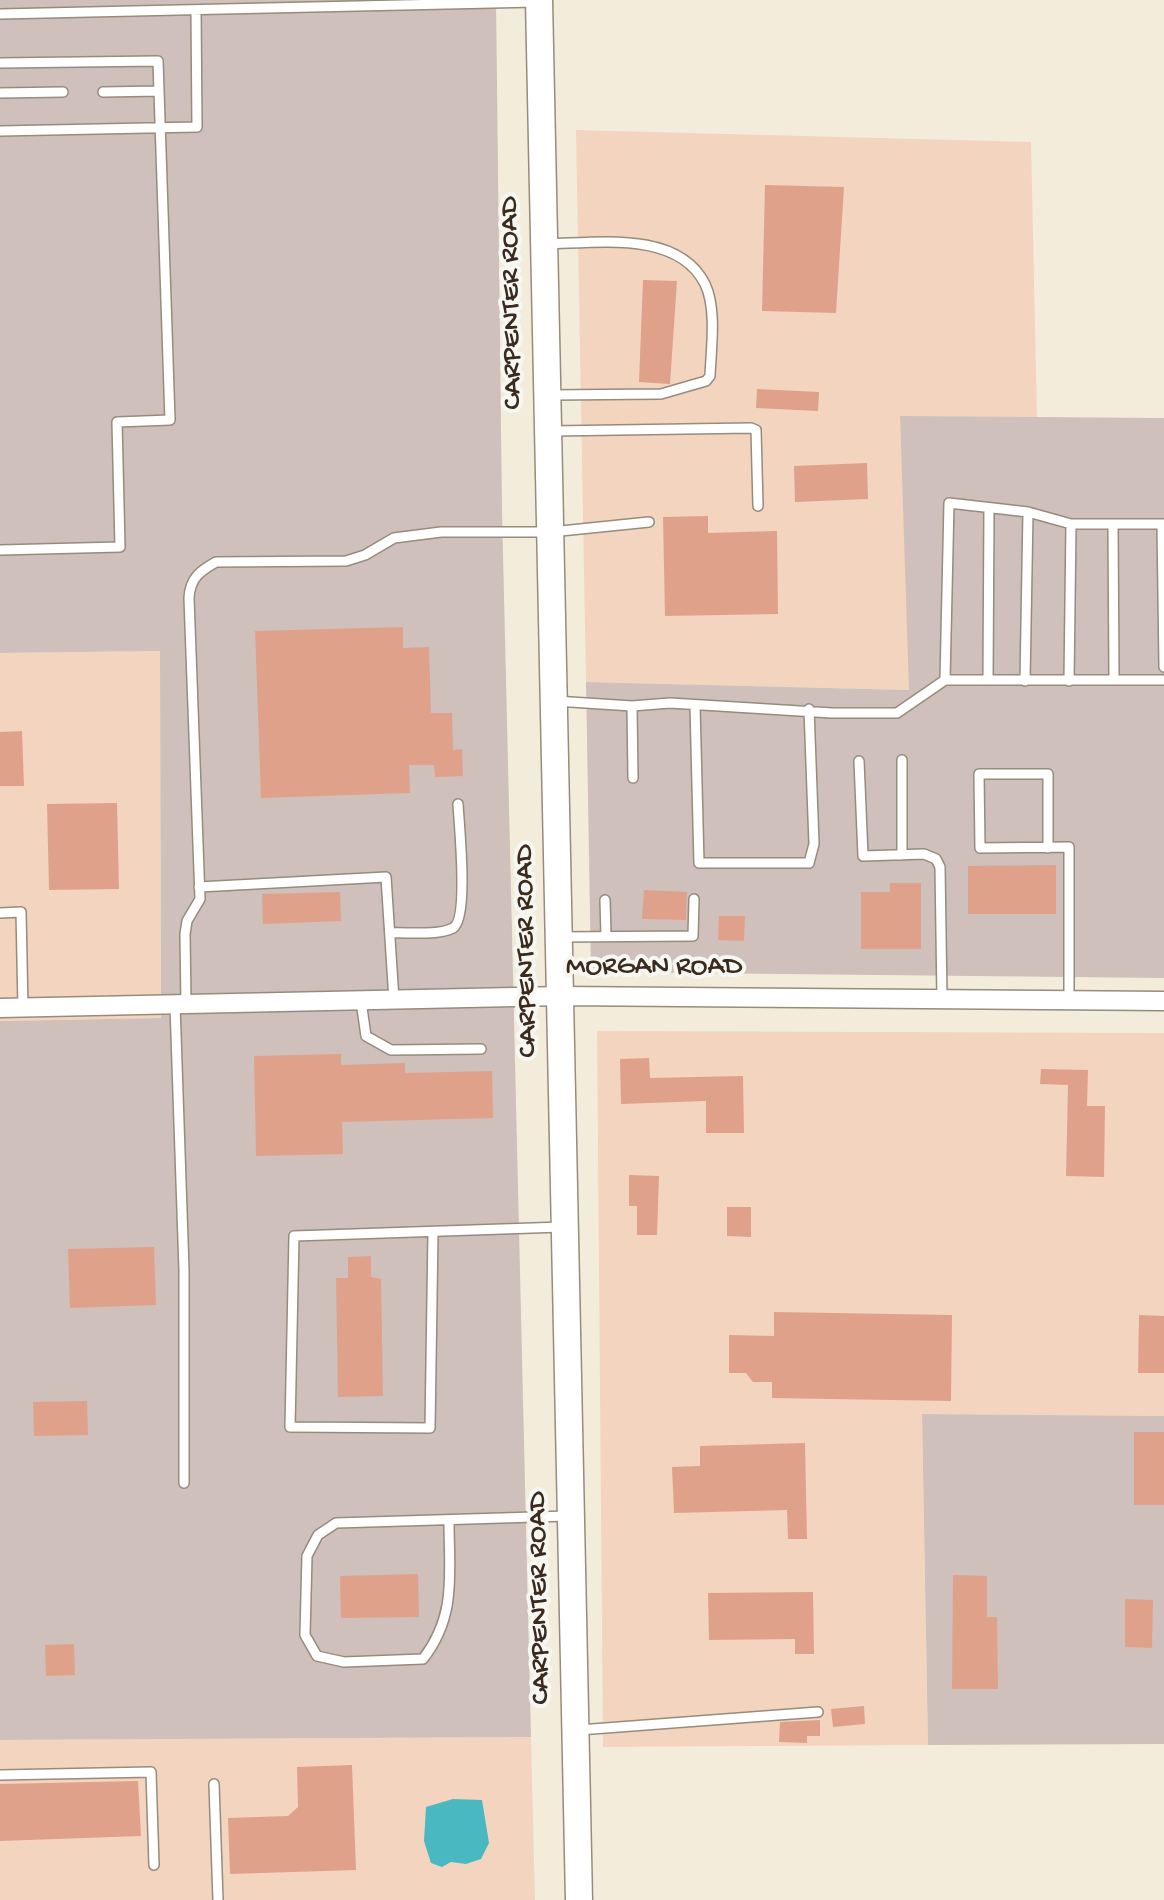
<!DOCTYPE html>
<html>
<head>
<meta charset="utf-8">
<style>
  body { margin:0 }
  canvas { display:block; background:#f3ecdb }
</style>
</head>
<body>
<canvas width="1164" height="1900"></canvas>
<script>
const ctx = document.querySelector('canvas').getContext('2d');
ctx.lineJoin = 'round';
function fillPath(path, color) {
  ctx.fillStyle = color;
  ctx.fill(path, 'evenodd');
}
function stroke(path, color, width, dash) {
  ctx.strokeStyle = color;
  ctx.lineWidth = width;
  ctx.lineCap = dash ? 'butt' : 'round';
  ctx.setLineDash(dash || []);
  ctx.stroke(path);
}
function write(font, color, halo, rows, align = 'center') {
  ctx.font = font + ' "Gochi Hand",sans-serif';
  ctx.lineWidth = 8;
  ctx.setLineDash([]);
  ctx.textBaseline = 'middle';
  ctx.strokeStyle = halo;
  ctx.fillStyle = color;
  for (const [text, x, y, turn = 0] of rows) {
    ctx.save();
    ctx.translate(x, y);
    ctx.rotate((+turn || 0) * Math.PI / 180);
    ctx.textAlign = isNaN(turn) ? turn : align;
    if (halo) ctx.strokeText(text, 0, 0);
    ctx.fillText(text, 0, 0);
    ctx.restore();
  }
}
fillPath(new Path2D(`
  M 576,130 L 1031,142 L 1037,418 L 900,417 L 910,690 L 586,682 Z
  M 160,651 L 161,1018 L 0,1021 L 0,653 Z
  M 597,1031 L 1164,1033 L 1164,1416 L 922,1414 L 928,1745 L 603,1747 Z
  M 531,1737 L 535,1900 L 0,1900 L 0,1740 Z`), '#f3d4bf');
fillPath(new Path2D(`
  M 0,0 L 496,0 L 502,510 L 531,1737 L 0,1740 L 0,1021 L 161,1018 L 160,651 L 0,653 Z
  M 900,416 L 1164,418 L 1164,978 L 591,972 L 586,682 L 909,690 Z
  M 922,1414 L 1164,1416 L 1164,1744 L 928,1745 Z`), '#cfc0bb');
fillPath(new Path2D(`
  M 453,1799 L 482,1800 L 489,1843 L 481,1859 L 466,1864 L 451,1862 L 442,1867 L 431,1863 L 424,1841 L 426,1807 Z`), '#49b8c1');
fillPath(new Path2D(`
  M 765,185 L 844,187 L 836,313 L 762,311 Z
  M 643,280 L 677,281 L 670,384 L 639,382 Z
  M 757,389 L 819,392 L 818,411 L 756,408 Z
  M 867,463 L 868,499 L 795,502 L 794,466 Z
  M 708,516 L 708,533 L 777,531 L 778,614 L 665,616 L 663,517 Z
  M 403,627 L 403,648 L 429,647 L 431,713 L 452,713 L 453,750 L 462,749 L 463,776 L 435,777 L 434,765 L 409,765 L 410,793 L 261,798 L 255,631 Z
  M 22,731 L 24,786 L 0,786 L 0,732 Z
  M 117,803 L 119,889 L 49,890 L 47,804 Z
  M 1056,865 L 1056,914 L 968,914 L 968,866 Z
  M 890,883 L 921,883 L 921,949 L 861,949 L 861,892 L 890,892 Z
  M 644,890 L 687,892 L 686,920 L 642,919 Z
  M 340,892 L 341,921 L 263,924 L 262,894 Z
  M 719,916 L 745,916 L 744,941 L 718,940 Z
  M 341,1054 L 341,1065 L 405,1063 L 405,1073 L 492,1071 L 493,1118 L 342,1122 L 343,1154 L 256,1156 L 254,1056 Z
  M 649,1058 L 650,1078 L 743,1076 L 744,1133 L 706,1133 L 706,1101 L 621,1104 L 620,1059 Z
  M 1041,1069 L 1088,1070 L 1087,1106 L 1105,1106 L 1104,1177 L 1066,1176 L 1068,1085 L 1040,1084 Z
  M 629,1175 L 659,1176 L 657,1235 L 637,1235 L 637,1206 L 629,1206 Z
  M 727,1207 L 751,1207 L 751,1237 L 727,1236 Z
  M 154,1247 L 156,1305 L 70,1308 L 68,1249 Z
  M 371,1256 L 371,1277 L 381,1279 L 383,1396 L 338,1397 L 336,1278 L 348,1278 L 348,1257 Z
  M 774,1312 L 952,1315 L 951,1401 L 772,1398 L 772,1382 L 753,1382 L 746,1373 L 729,1373 L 729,1335 L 774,1336 Z
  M 1139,1315 L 1164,1316 L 1164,1373 L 1138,1373 Z
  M 87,1401 L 88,1435 L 34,1436 L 33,1402 Z
  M 1134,1432 L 1164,1432 L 1164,1505 L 1134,1505 Z
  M 805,1443 L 807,1539 L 788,1539 L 787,1510 L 674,1513 L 672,1467 L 700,1466 L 700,1446 Z
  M 418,1574 L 419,1617 L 341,1618 L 340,1576 Z
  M 953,1575 L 987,1576 L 987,1617 L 997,1617 L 998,1689 L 952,1689 Z
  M 813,1592 L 814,1654 L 795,1654 L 795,1639 L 709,1640 L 708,1593 Z
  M 1125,1599 L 1153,1600 L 1152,1648 L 1125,1647 Z
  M 74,1644 L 75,1675 L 46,1676 L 45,1645 Z
  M 864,1706 L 865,1724 L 833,1727 L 831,1709 Z
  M 820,1720 L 820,1736 L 807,1736 L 807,1743 L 779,1742 L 780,1722 Z
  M 352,1765 L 356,1870 L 230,1874 L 228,1818 L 288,1816 L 298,1807 L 297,1767 Z
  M 138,1781 L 141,1836 L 0,1841 L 0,1784 Z`), '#e0a18b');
const service = new Path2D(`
  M 0,14 L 536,2
  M 0,63 L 158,61 L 170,420 L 117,422 L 120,547 L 0,550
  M 103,92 L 159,91
  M 0,93 L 63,92
  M 0,131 L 197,127 L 196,11
  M 547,244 C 596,243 678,230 705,284 C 717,309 711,349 710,376 L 706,381 L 661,394 L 551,395
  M 552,431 L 751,428 L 756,430 L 758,506
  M 1113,524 L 1114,679
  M 1162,524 L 1164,667
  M 988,679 L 989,509
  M 945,680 L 949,503 L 1028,512
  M 1025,681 L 1028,512 L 1071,524 L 1164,524
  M 1069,681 L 1071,524
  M 555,701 L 632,706 L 670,703 L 832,713 L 897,713 L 945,680 L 1164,680
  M 632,706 L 633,778
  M 695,706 L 699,863 L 809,863 L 814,844 L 809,709
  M 902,760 L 902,855
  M 859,761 L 863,856 L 924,854 L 936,859 L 940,867 L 942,999
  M 1048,848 L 1048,774 L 979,774 L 980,848 L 1069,847 L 1069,1000
  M 199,887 L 386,877 L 394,1000
  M 605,900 L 606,936
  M 0,913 L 21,912 L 23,1008
  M 390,933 C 407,932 437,936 453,928 C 469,919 459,824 458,804
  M 560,937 L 693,936 L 694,899
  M 361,1001 L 366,1036 L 391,1050 L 481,1049
  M 175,1005 L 184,1270 L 184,1483
  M 186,1005 L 185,934 L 187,921 L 200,899 L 189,598 C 190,578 200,571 216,562 L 346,561 L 365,555 L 394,538 L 441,532 L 551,532 L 649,522
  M 433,1232 L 430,1428 L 290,1427 L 294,1236 L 562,1227
  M 449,1521 C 449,1574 457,1615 423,1659 L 344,1662 L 317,1656 L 305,1635 L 307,1556 L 318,1535 L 336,1523 L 568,1516
  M 579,1730 L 818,1712
  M 0,1775 L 151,1772 L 154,1865
  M 214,1784 L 218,1900`);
const minor = new Path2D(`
  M 0,1008 L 561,996 L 1164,1001`);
const secondary = new Path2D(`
  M 539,0 L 579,1900`);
stroke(service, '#978b7c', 12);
stroke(minor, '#978b7c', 21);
stroke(secondary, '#978b7c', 29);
stroke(service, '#fff', 9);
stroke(minor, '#fff', 18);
stroke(secondary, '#fff', 26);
write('28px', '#3b2a1e', '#f6f6f2', [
  ["CARPENTER ROAD",513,303,-91],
  ["CARPENTER ROAD",528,951,-91],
  ["MORGAN ROAD",654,969],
  ["CARPENTER ROAD",541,1598,-91]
]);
</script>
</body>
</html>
